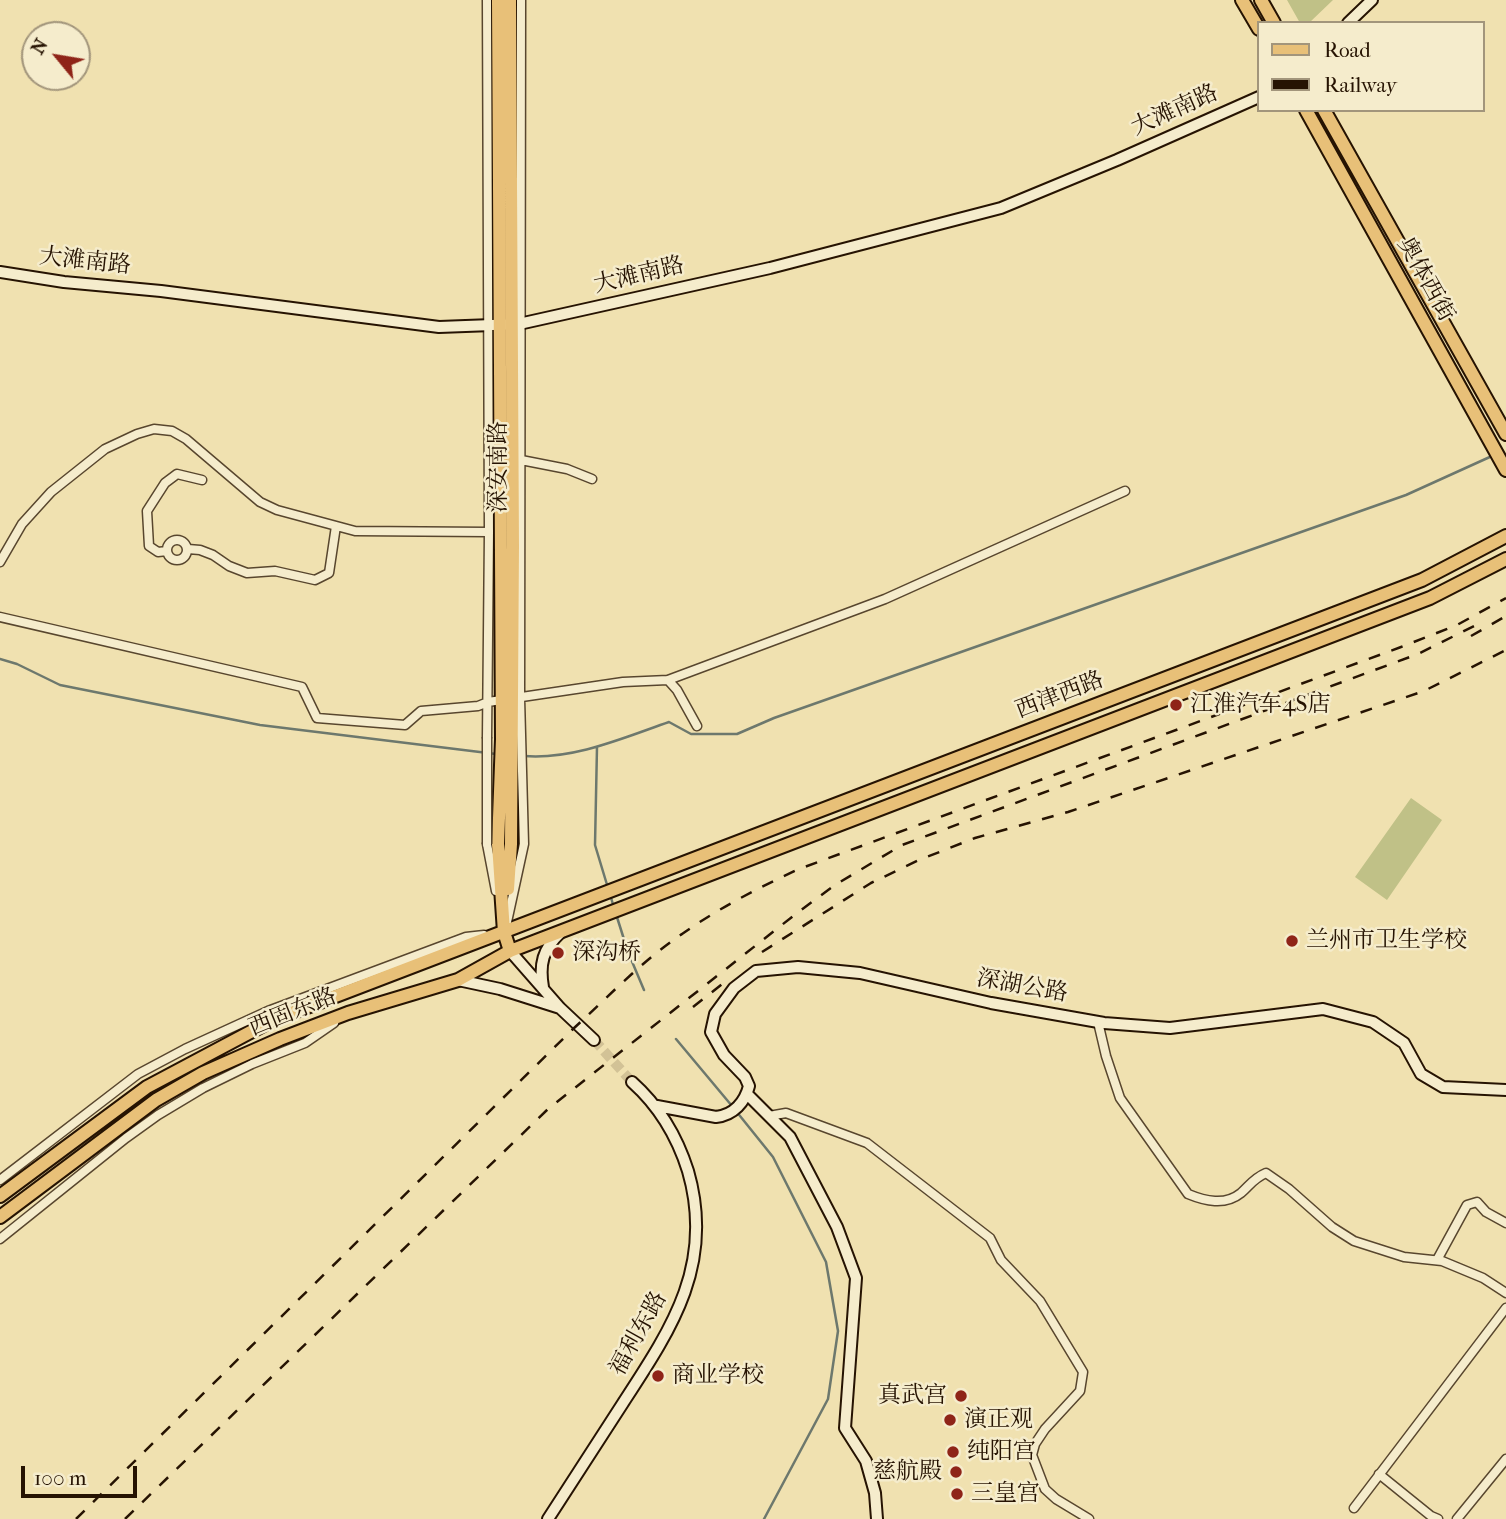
<!DOCTYPE html>
<html>
<head>
<meta charset="utf-8">
<style>
  body { margin:0 }
  #map { position:relative; width:1506px; height:1519px; overflow:hidden; background:#f0e1b0; font-family:"IM FELL French Canon",serif }
  canvas { display:block }
  .legend { position:absolute; left:1257px; top:21px; width:228px; height:91px; box-sizing:border-box; background:#f5eccc; border:2px solid #a2957b; margin:0; padding:9px 12px; list-style:none; font-size:21px; color:#261302 }
  .legend li { display:flex; align-items:center; gap:14px; height:35px }
  .legend b { width:35px; border:2px solid #a2957b }
  .north { position:absolute; left:21px; top:21px; width:70px; height:70px; box-sizing:border-box; background:#f5eccc; border:2px solid #a2957b; border-radius:50%; rotate:300deg; font-size:19px; font-weight:700; line-height:28px; text-align:center; color:#261302 }
  .north::after { content:''; display:block; margin:auto; width:24px; height:32px; background:#8f2418; clip-path:polygon(50% 0,100% 100%,50% 72%,0 100%) }
  .scale { position:absolute; left:21px; top:1466px; width:116px; height:32px; box-sizing:border-box; border:4px solid #261302; border-top:0; padding-left:9px; font-size:21px; line-height:24px; white-space:nowrap; color:#261302; -webkit-text-stroke:5px #f5eccc; paint-order:stroke }
</style>
</head>
<body>
<div id="map">
<canvas width="1506" height="1519"></canvas>
<ul class="legend">
<li><b style="height:9px;background:#e8c078"></b>Road</li>
<li><b style="height:9px;background:#261302"></b>Railway</li>
</ul>
<div class="north">N</div>
<div class="scale">100 m</div>
</div>
<script>
const ctx = document.querySelector('canvas').getContext('2d');
ctx.lineJoin = 'round';
function fillPath(path, color) {
  ctx.fillStyle = color;
  ctx.fill(path, 'evenodd');
}
function stroke(path, color, width, dash) {
  ctx.strokeStyle = color;
  ctx.lineWidth = width;
  ctx.lineCap = dash ? 'butt' : 'round';
  ctx.setLineDash(dash || []);
  ctx.stroke(path);
}
function write(font, color, halo, rows, align = 'center') {
  ctx.font = font + ' "IM FELL French Canon","Noto Serif SC",serif';
  ctx.lineWidth = 5;
  ctx.setLineDash([]);
  ctx.textBaseline = 'middle';
  ctx.strokeStyle = halo;
  ctx.fillStyle = color;
  for (const [text, x, y, turn = 0] of rows) {
    ctx.save();
    ctx.translate(x, y);
    ctx.rotate((+turn || 0) * Math.PI / 180);
    ctx.textAlign = isNaN(turn) ? turn : align;
    if (halo) ctx.strokeText(text, 0, 0);
    ctx.fillText(text, 0, 0);
    ctx.restore();
  }
}
fillPath(new Path2D(`
  M 1287,0 L 1333,0 L 1309,23 L 1300,23 Z
  M 1411,798 L 1442,820 L 1387,900 L 1355,877 Z`), '#c0c187');
stroke(new Path2D(`
  M 0,659 L 17,664 L 60,685 L 260,725 L 496,754
  M 597,747 L 595,845 L 608,888
  M 524,756 C 573,760 623,738 669,722 L 691,734 L 737,734 L 774,718 L 1406,495 L 1492,456
  M 610,894 L 614,908
  M 616,914 L 628,952 L 644,990
  M 676,1039 L 732,1106
  M 736,1111 L 773,1157 L 826,1262 L 838,1331 L 828,1399 L 764,1519`), '#6d786d', 2.5);
stroke(new Path2D(`
  M 594,1040 L 632,1082`), '#d2c296', 10, [10, 5]);
const street = new Path2D(`
  M 487,0 L 489,532 L 487,737
  M 516,459 L 567,469 L 592,479
  M167 550a10 10 0 1 1 20 0a10 10 0 1 1-20 0Z
  M 188,549 L 200,550 L 213,555 L 229,566 L 247,573 L 275,571 L 315,580 L 329,573 L 336,526
  M 167,551 L 158,552 L 149,546 L 147,511 L 165,483 L 177,474 L 202,480
  M 0,562 L 22,524 L 51,492 L 105,449 L 137,434 L 154,429 L 172,431 L 186,439 L 260,502 L 277,510 L 355,531 L 489,532
  M 0,617 L 302,687 L 317,718 L 405,725 L 421,711 L 478,706 L 488,702 L 623,682 L 668,680 L 885,599 L 1125,491
  M 668,680 L 677,690 L 697,726
  M 487,844 L 496,891
  M 507,922 L 524,844 L 520,698 L 521,0
  M 1098,1022 L 1106,1056 L 1120,1098 L 1188,1194 C 1205,1201 1225,1206 1241,1193 C 1250,1185 1254,1178 1266,1173 L 1289,1189 L 1332,1227 L 1354,1241 L 1404,1257 L 1442,1261 L 1483,1278 L 1506,1293
  M 769,1116 L 786,1113 L 867,1143 L 990,1238 L 1001,1260 L 1040,1301 L 1083,1372 L 1080,1391 L 1045,1429 L 1035,1444 L 1032,1455 L 1045,1489 L 1056,1499 L 1089,1519
  M 0,1180 L 138,1074 L 185,1049 L 268,1011 L 466,937 L 484,935
  M 0,1239 L 126,1138 L 158,1115 L 203,1088 L 252,1064 L 305,1043 L 334,1023
  M 1437,1260 L 1467,1205 L 1477,1202 L 1486,1212 L 1506,1223
  M 1379,1474 L 1431,1516 L 1438,1519
  M 1354,1508 L 1506,1308
  M 1457,1519 L 1506,1459`);
const secondary = new Path2D(`
  M 1348,23 L 1372,0
  M 0,272 L 64,282 L 161,291 L 439,327 L 519,324 L 770,268 L 1001,208 L 1117,160 L 1259,97
  M 510,951 L 560,1008 L 594,1040
  M 458,980 L 500,989 L 560,1008
  M 543,987 C 539,964 543,949 560,933
  M 747,1094 L 790,1137 L 837,1227 L 856,1278 L 845,1428 L 866,1461 L 875,1493 L 877,1519
  M 657,1106 L 716,1117 C 734,1115 745,1102 749,1086 L 745,1077 L 724,1055 L 711,1032 L 715,1014 L 734,988 L 756,971 L 798,967 L 860,973 L 991,1003 L 1104,1023 L 1170,1028 L 1323,1009 L 1373,1022 L 1404,1043 L 1421,1074 L 1443,1087 L 1506,1090
  M 548,1519 C 573,1480 598,1441 623,1403 C 672,1328 715,1264 688,1171 C 677,1136 660,1107 632,1082`);
const primary = new Path2D(`
  M 498,0 L 502,739 L 498,844 L 504,932 L 510,951
  M 1242,0 L 1259,29
  M 1261,0 L 1274,23
  M 1306,110 L 1506,470
  M 1324,110 L 1506,434
  M 508,889 L 511,844 L 513,545 L 510,0
  M 0,1196 L 147,1087 L 273,1020 L 1422,580 L 1506,536
  M 0,1217 L 156,1100 L 203,1073 L 280,1039 L 348,1013 L 458,980 L 510,951 L 1430,598 L 1506,559`);
stroke(street, '#58462e', 11);
stroke(secondary, '#261302', 14);
stroke(primary, '#261302', 16);
stroke(street, '#f5eccc', 8);
stroke(secondary, '#f5eccc', 10);
stroke(primary, '#e8c078', 12);
stroke(new Path2D(`
  M 1471,636 L 1506,616
  M 762,952 L 871,883 L 919,860 L 975,838 L 1068,812 L 1424,691 L 1506,650
  M 693,1007 L 726,981
  M 76,1519 L 573,1029 C 608,997 642,961 682,934 C 719,908 758,888 799,869 L 1401,647 L 1457,625 L 1506,598
  M 125,1519 L 548,1109 L 797,913 L 835,885 L 902,845 L 1418,654 L 1478,624`), '#261302', 2.5, [12, 12]);
const streetBridge = new Path2D(`
  M 487,844 L 487,737`);
stroke(streetBridge, '#58462e', 11, []);
stroke(streetBridge, '#f5eccc', 8);
for (const [x, y, r, color] of [
  [1176,705,7,"#8f2418"],
  [1292,941,7,"#8f2418"],
  [558,953,7,"#8f2418"],
  [658,1376,7,"#8f2418"],
  [961,1396,7,"#8f2418"],
  [950,1420,7,"#8f2418"],
  [953,1452,7,"#8f2418"],
  [956,1472,7,"#8f2418"],
  [957,1494,7,"#8f2418"]
]) {
  const dot = new Path2D();
  dot.arc(x, y, r, 0, 2 * Math.PI);
  ctx.fillStyle = color;
  ctx.fill(dot);
  stroke(dot, '#f5eccc', 2.5);
}
write('23px', '#261302', '#f5eccc', [
  ["大滩南路",1175,111,-24],
  ["大滩南路",85,262,6],
  ["大滩南路",639,276,-13],
  ["奥体西街",1425,280,61],
  ["深安南路",499,467,-90],
  ["西津西路",1060,696,-21],
  ["深湖公路",1022,987,10],
  ["西固东路",293,1013,-22],
  ["福利东路",639,1334,-61]
]);
write('23px', '#261302', '#f5eccc', [
  ["江淮汽车4S店",1190,705],
  ["兰州市卫生学校",1306,941],
  ["深沟桥",572,953],
  ["商业学校",672,1376],
  ["真武宫",947,1396,"right"],
  ["演正观",964,1420],
  ["纯阳宫",967,1452],
  ["慈航殿",942,1472,"right"],
  ["三皇宫",971,1494]
], 'left');
</script>
</body>
</html>
